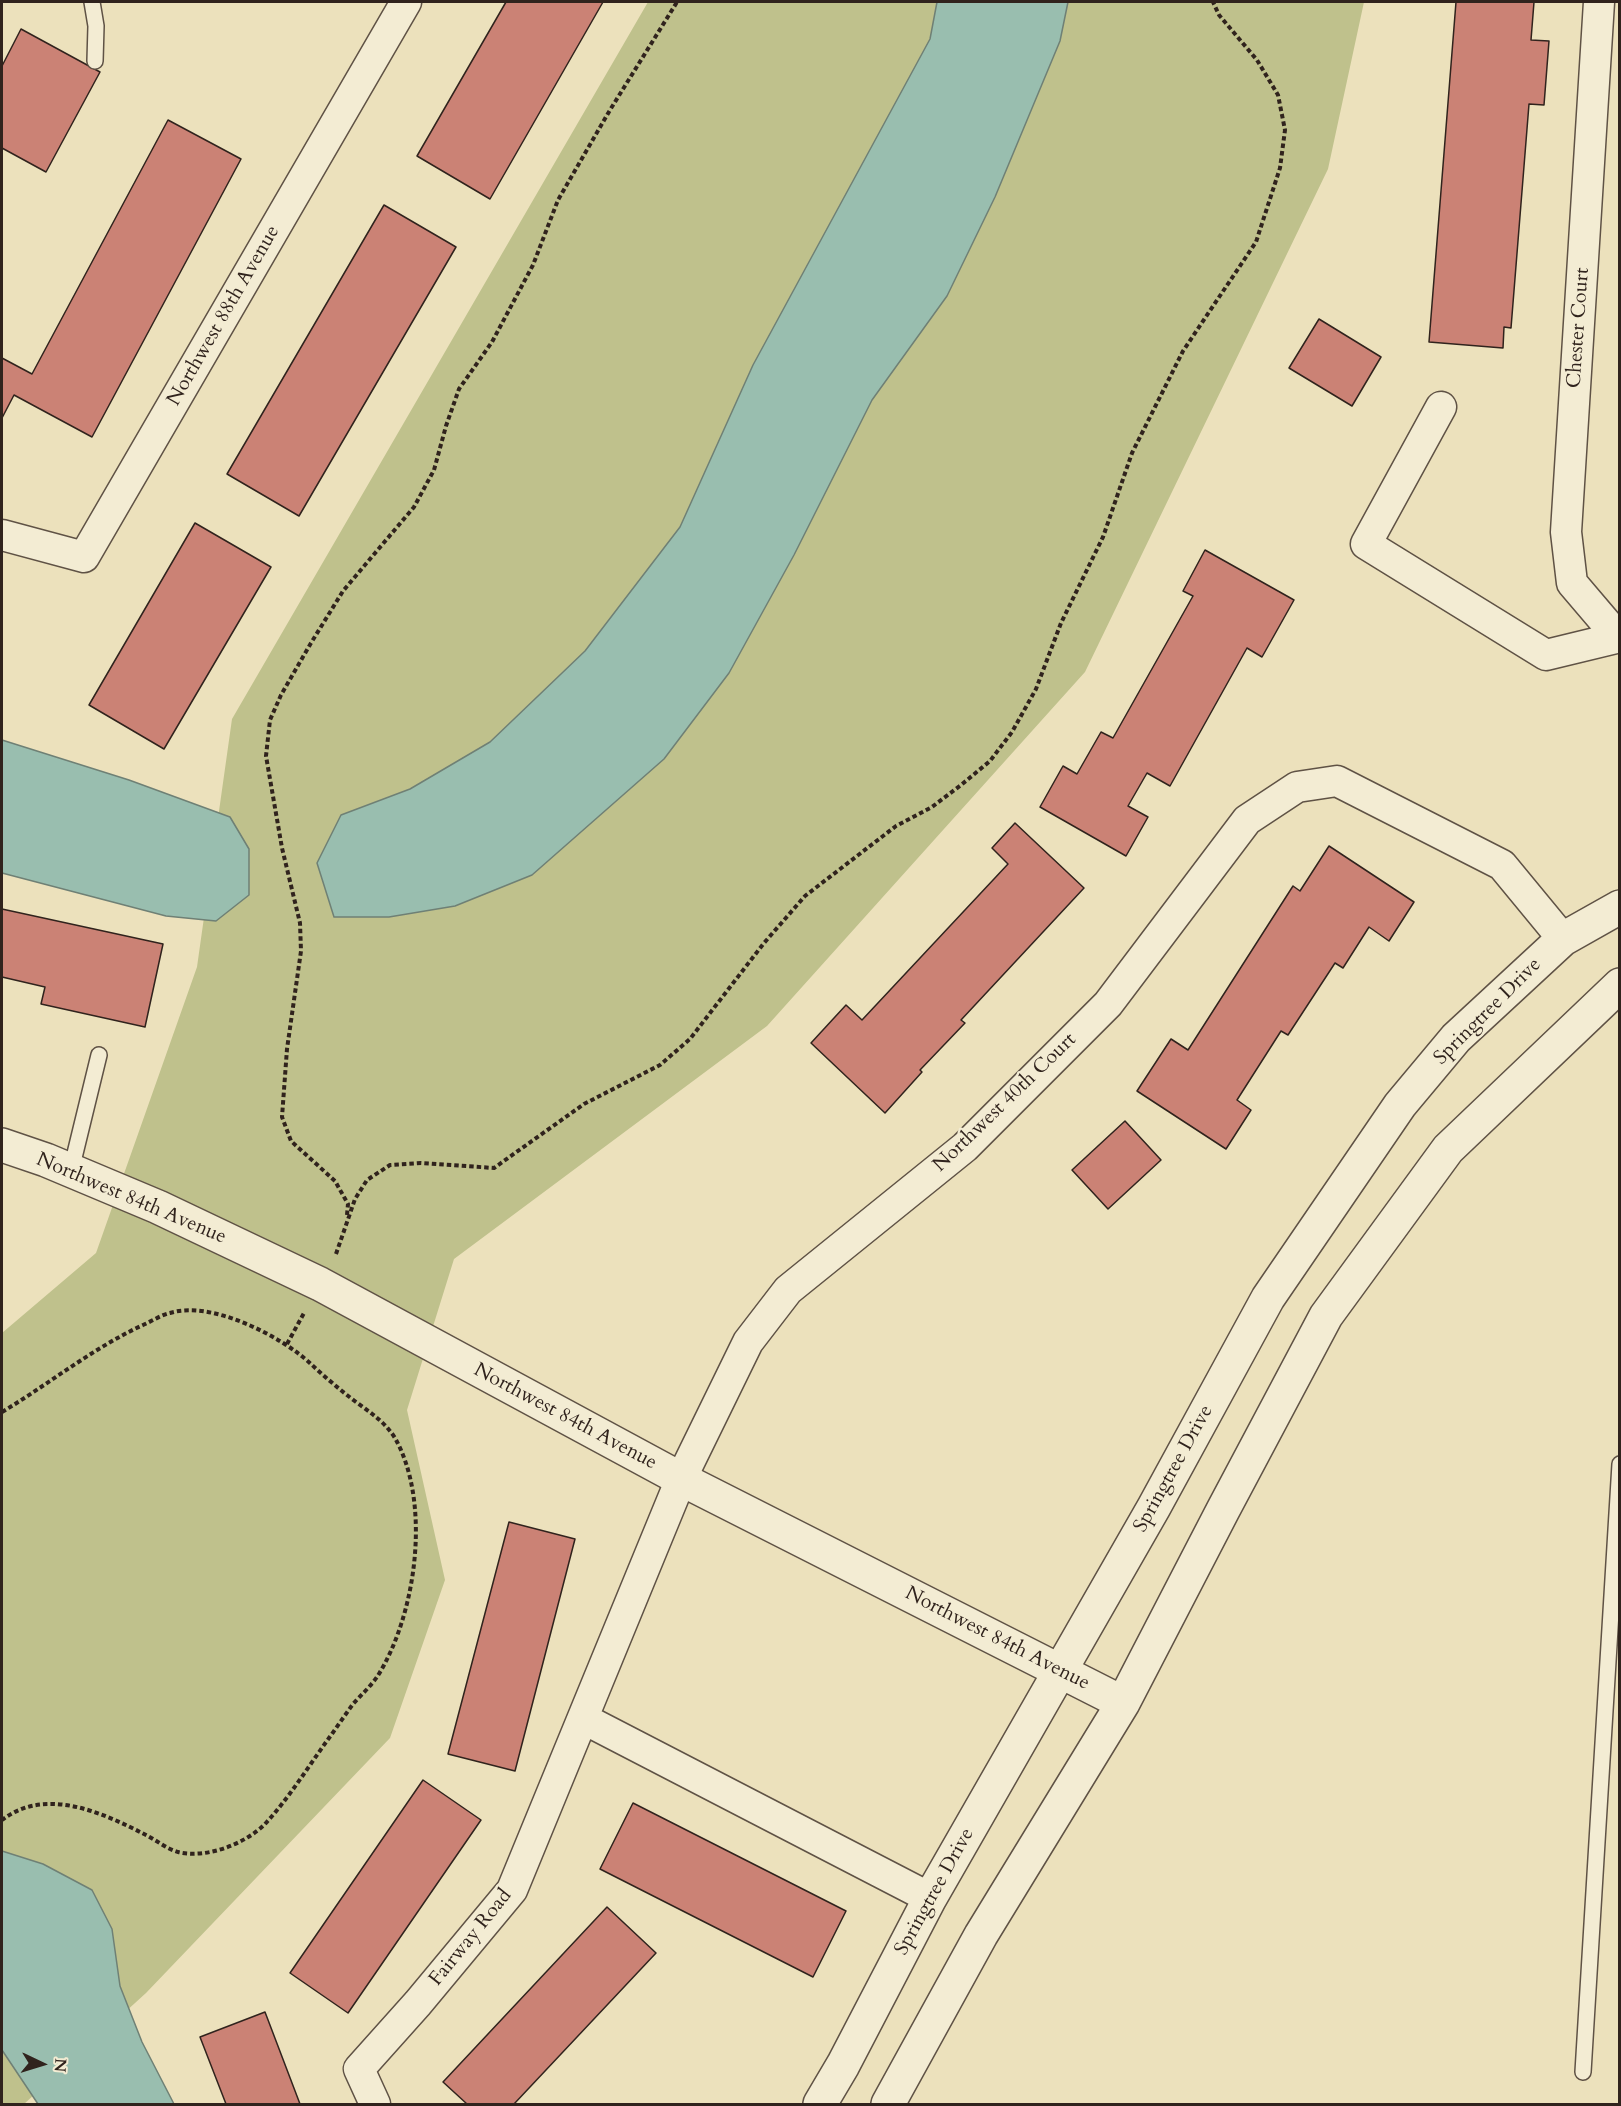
<!DOCTYPE html>
<html>
<head>
<meta charset="utf-8">
<style>
  body { margin:0 }
  #map { position:relative; width:1621px; height:2106px; overflow:hidden; background:#ece1bc; font-family:Cardo,serif }
  canvas { display:block }
  .frame { position:absolute; inset:0; border:3px solid #30231d; pointer-events:none }
  .north { position:absolute; left:12px; top:2034px; width:60px; height:60px; -webkit-text-stroke:4px #f3ecd3; paint-order:stroke; rotate:94deg; font-size:16px; font-weight:700; line-height:24px; text-align:center; color:#30231d }
  .north::after { content:''; display:block; margin:auto; width:21px; height:27px; background:#30231d; clip-path:polygon(50% 0,100% 100%,50% 72%,0 100%) }
</style>
</head>
<body>
<div id="map">
<canvas width="1621" height="2106"></canvas>
<div class="frame"></div>
<div class="north">N</div>
</div>
<script>
const ctx = document.querySelector('canvas').getContext('2d');
ctx.lineJoin = 'round';
function fillPath(path, color) {
  ctx.fillStyle = color;
  ctx.fill(path, 'evenodd');
}
function stroke(path, color, width, dash) {
  ctx.strokeStyle = color;
  ctx.lineWidth = width;
  ctx.lineCap = dash ? 'butt' : 'round';
  ctx.setLineDash(dash || []);
  ctx.stroke(path);
}
function write(font, color, halo, rows, align = 'center') {
  ctx.font = font + ' Cardo,serif';
  ctx.lineWidth = 4.5;
  ctx.setLineDash([]);
  ctx.textBaseline = 'middle';
  ctx.strokeStyle = halo;
  ctx.fillStyle = color;
  for (const [text, x, y, turn = 0] of rows) {
    ctx.save();
    ctx.translate(x, y);
    ctx.rotate((+turn || 0) * Math.PI / 180);
    ctx.textAlign = isNaN(turn) ? turn : align;
    if (halo) ctx.strokeText(text, 0, 0);
    ctx.fillText(text, 0, 0);
    ctx.restore();
  }
}
fillPath(new Path2D(`
  M 648,2 L 1364,2 L 1328,169 L 1085,672 L 767,1026 L 454,1259 L 407,1410 L 445,1580 L 390,1738 L 146,1993 L 24,2104 L 2,2104 L 2,1333 L 96,1253 L 197,967 L 232,719 Z`), '#bfc18c');
const water = new Path2D(`
  M 937,2 L 1068,2 L 1060,41 L 995,197 L 947,296 L 872,400 L 794,555 L 729,673 L 664,759 L 532,875 L 455,906 L 389,917 L 334,917 L 317,863 L 341,815 L 410,789 L 490,742 L 585,651 L 680,527 L 753,365 L 930,39 Z
  M 2,740 L 129,780 L 230,817 L 249,849 L 249,895 L 216,921 L 166,916 L 2,873 Z
  M 2,1851 L 43,1864 L 92,1890 L 112,1929 L 120,1986 L 142,2042 L 174,2104 L 38,2104 L 2,2050 Z`);
fillPath(water, '#99beaf');
stroke(water, '#6f8075', 1.5);
const building = new Path2D(`
  M 506,2 L 603,2 L 490,199 L 417,156 Z
  M 1456,2 L 1534,2 L 1531,40 L 1549,41 L 1544,105 L 1529,104 L 1511,328 L 1504,327 L 1503,348 L 1429,342 Z
  M 21,29 L 100,72 L 46,172 L 2,148 L 2,66 Z
  M 168,120 L 241,159 L 92,437 L 14,395 L 2,418 L 2,358 L 32,374 Z
  M 384,205 L 456,247 L 299,516 L 227,474 Z
  M 1319,319 L 1381,357 L 1352,406 L 1289,368 Z
  M 195,523 L 271,567 L 164,749 L 89,705 Z
  M 1205,550 L 1294,600 L 1262,657 L 1247,648 L 1170,786 L 1147,773 L 1128,806 L 1148,817 L 1126,856 L 1040,807 L 1063,766 L 1077,774 L 1101,732 L 1113,738 L 1193,596 L 1183,591 Z
  M 1015,823 L 1084,888 L 961,1020 L 965,1023 L 920,1070 L 922,1072 L 885,1113 L 811,1043 L 846,1005 L 862,1020 L 1008,864 L 992,848 Z
  M 1329,846 L 1414,902 L 1389,941 L 1369,927 L 1343,968 L 1335,963 L 1288,1035 L 1281,1031 L 1237,1100 L 1251,1110 L 1226,1149 L 1137,1091 L 1171,1039 L 1188,1050 L 1293,886 L 1300,891 Z
  M 2,909 L 163,944 L 145,1027 L 41,1004 L 45,987 L 2,977 Z
  M 1125,1121 L 1161,1160 L 1108,1209 L 1072,1170 Z
  M 509,1522 L 575,1539 L 515,1771 L 448,1754 Z
  M 423,1780 L 481,1820 L 348,2013 L 290,1973 Z
  M 633,1803 L 846,1911 L 813,1977 L 600,1869 Z
  M 607,1907 L 656,1953 L 514,2104 L 467,2104 L 443,2082 Z
  M 265,2012 L 300,2104 L 226,2104 L 200,2037 Z`);
fillPath(building, '#cb8275');
stroke(building, '#30231d', 1.5);
const service = new Path2D(`
  M 92,2 L 96,26 L 95,61
  M 71,1170 L 99,1055
  M 1583,2072 L 1620,1464`);
const minor = new Path2D(`
  M 1599,2 L 1566,532 L 1572,583 L 1618,637
  M 1441,407 L 1366,544 L 1546,655 L 1620,637
  M 2,535 L 84,557 L 406,2
  M 584,1719 L 930,1898
  M 375,2104 L 359,2069 L 418,2003 L 512,1890 L 681,1479 L 748,1342 L 788,1290 L 965,1147 L 1108,1004 L 1247,820 L 1297,787 L 1337,781 L 1502,865 L 1563,939`);
const tertiary = new Path2D(`
  M 2,1145 L 46,1160 L 158,1207 L 320,1284 L 681,1479 L 1123,1703
  M 820,2104 L 843,2065 L 930,1898 L 1154,1507 L 1268,1298 L 1400,1105 L 1456,1038 L 1563,939 L 1620,907
  M 888,2104 L 981,1935 L 1123,1703 L 1223,1510 L 1326,1316 L 1448,1149 L 1620,985`);
stroke(service, '#5f5245', 18);
stroke(minor, '#5f5245', 33);
stroke(tertiary, '#5f5245', 36);
stroke(new Path2D(`
  M 347,1215 L 348,1204 L 335,1181 L 291,1141 L 282,1117 L 287,1049 L 301,951 L 300,923 L 282,848 L 266,756 L 270,720 L 281,695 L 311,643 L 343,591 L 414,507 L 434,470 L 446,426 L 459,389 L 492,342 L 533,265 L 558,200 L 610,110 L 677,2
  M 336,1254 L 355,1199 L 367,1180 L 390,1165 L 421,1163 L 494,1168 L 584,1104 L 660,1065 L 690,1039 L 764,943 L 805,896 L 896,826 L 932,807 L 961,785 L 990,761 L 1012,732 L 1036,689 L 1061,623 L 1103,537 L 1132,453 L 1183,351 L 1256,242 L 1280,168 L 1285,130 L 1278,95 L 1257,60 L 1219,15 L 1213,2
  M 287,1344 L 304,1313
  M 2,1412 C 49,1384 93,1348 143,1325 C 152,1321 161,1315 170,1313 C 211,1300 281,1336 311,1364 C 325,1377 340,1390 356,1402 C 371,1413 385,1422 395,1438 C 432,1504 416,1616 377,1677 C 370,1687 361,1695 353,1704 C 345,1715 337,1727 329,1738 C 308,1767 289,1798 265,1824 C 245,1844 206,1859 178,1852 C 167,1849 156,1840 146,1835 C 103,1813 46,1786 2,1820`), '#30231d', 4, [4.5, 3]);
stroke(service, '#f3ecd3', 15);
stroke(minor, '#f3ecd3', 30);
stroke(tertiary, '#f3ecd3', 33);
write('20px', '#30231d', '#f3ecd3', [
  ["Northwest 88th Avenue",224,316,-60],
  ["Chester Court",1579,328,-86],
  ["Springtree Drive",1488,1012,-45],
  ["Northwest 40th Court",1005,1103,-44],
  ["Northwest 84th Avenue",131,1199,23],
  ["Northwest 84th Avenue",565,1417,28],
  ["Springtree Drive",1174,1469,-61],
  ["Northwest 84th Avenue",997,1639,27],
  ["Springtree Drive",935,1892,-61],
  ["Fairway Road",471,1938,-51]
]);
</script>
</body>
</html>
